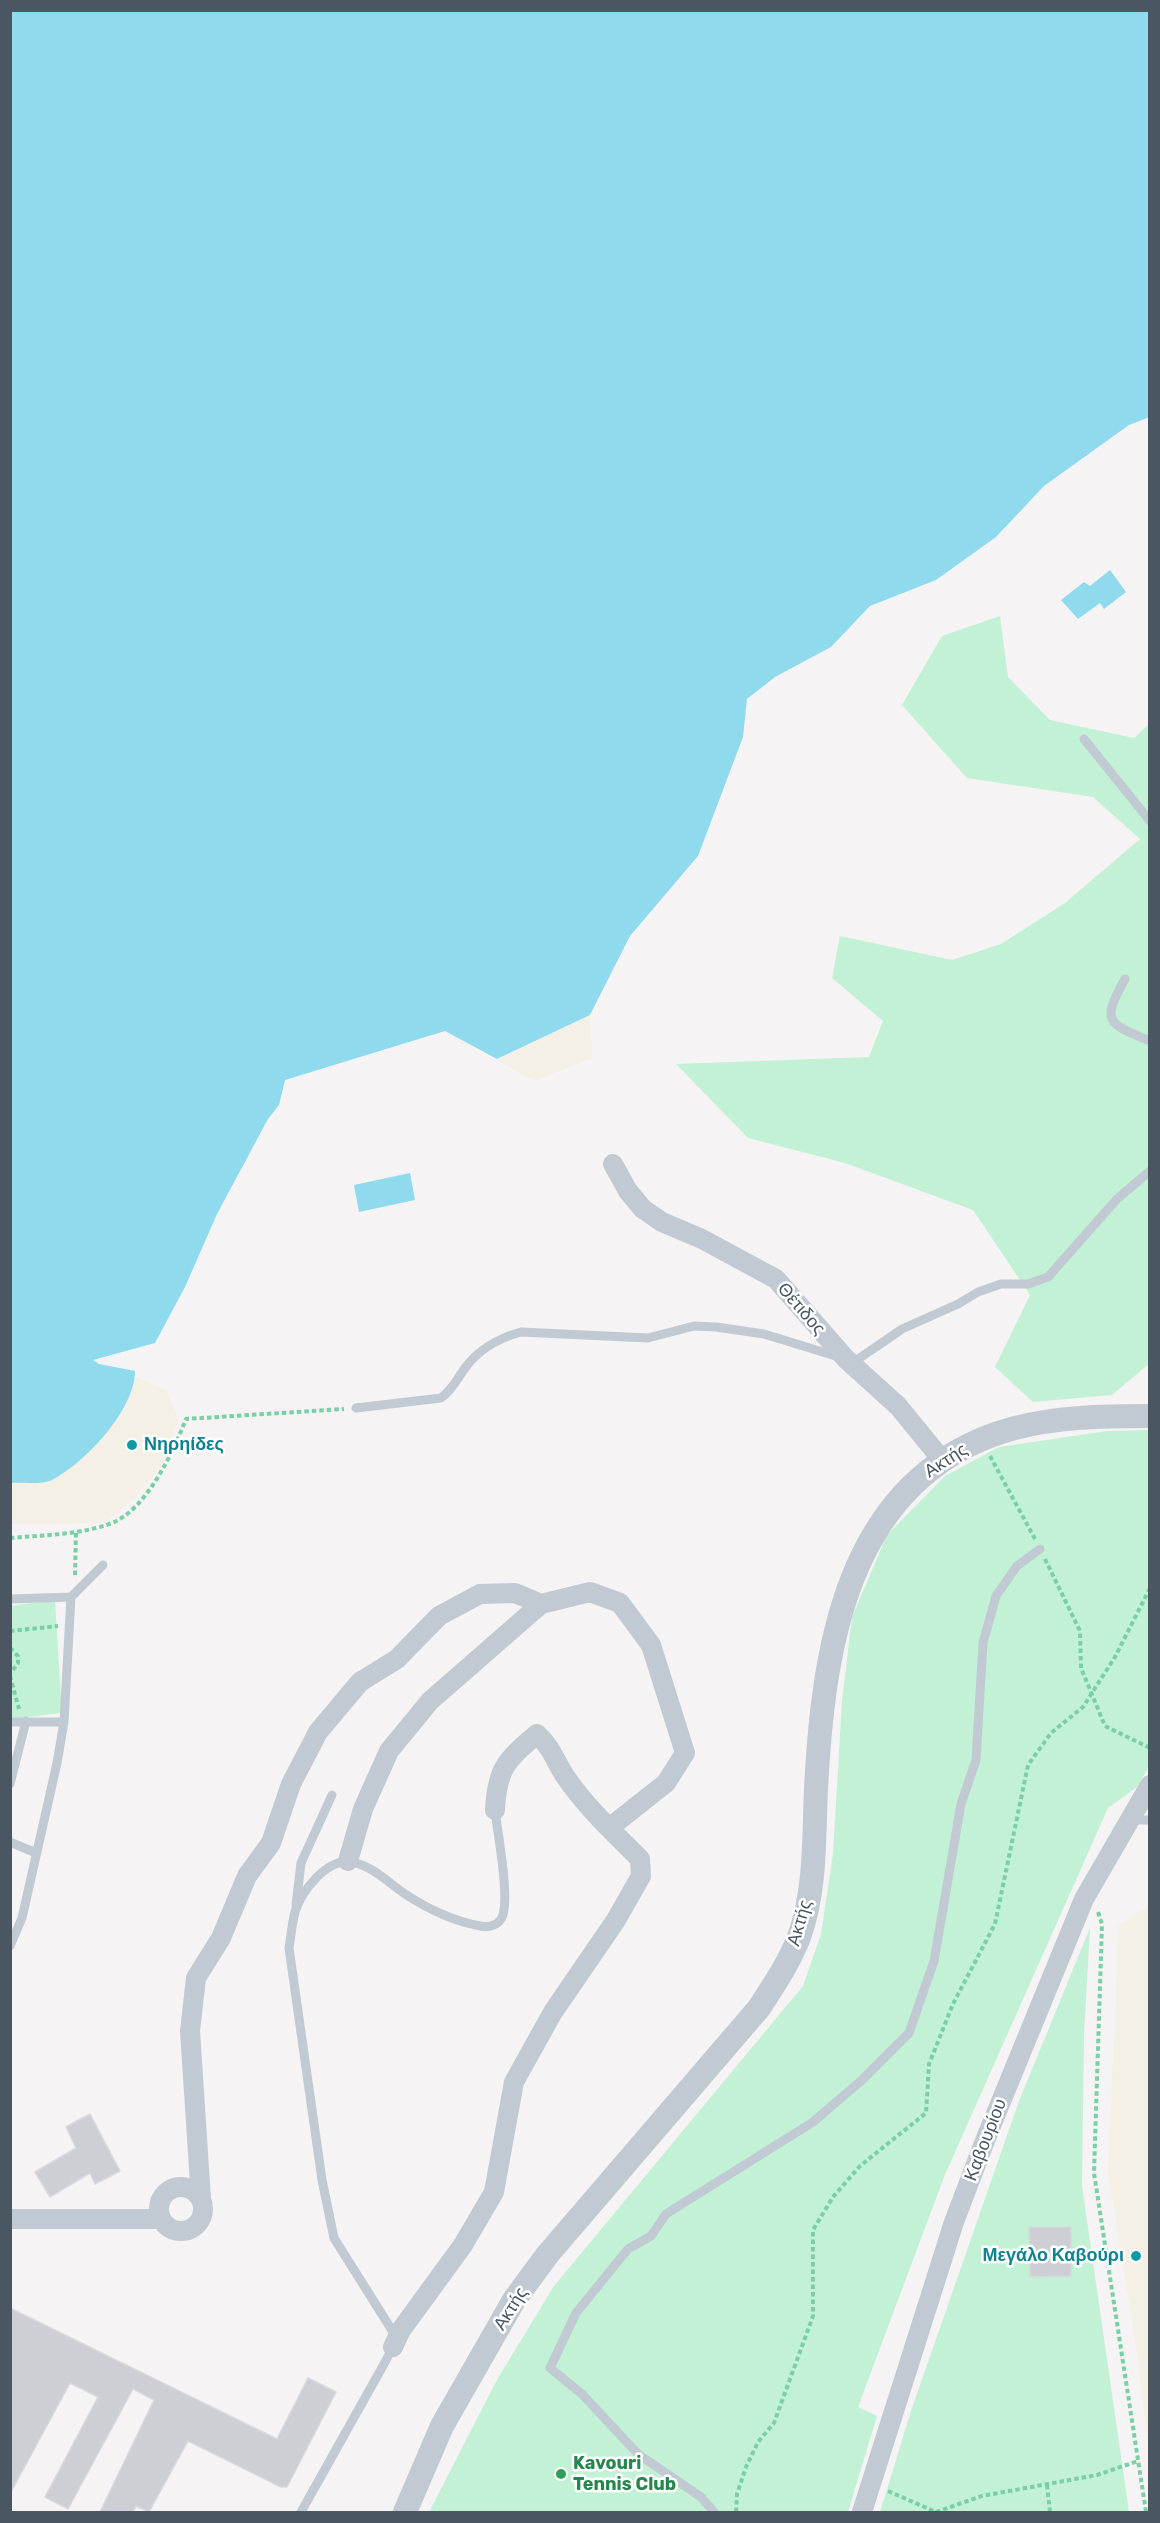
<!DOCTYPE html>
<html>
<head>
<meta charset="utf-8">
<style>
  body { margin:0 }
  #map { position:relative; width:1160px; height:2523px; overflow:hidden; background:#f5f3f3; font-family:Rubik,sans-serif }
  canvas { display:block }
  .frame { position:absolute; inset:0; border:12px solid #4a5661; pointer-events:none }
</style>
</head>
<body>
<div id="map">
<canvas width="1160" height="2523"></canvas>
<div class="frame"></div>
</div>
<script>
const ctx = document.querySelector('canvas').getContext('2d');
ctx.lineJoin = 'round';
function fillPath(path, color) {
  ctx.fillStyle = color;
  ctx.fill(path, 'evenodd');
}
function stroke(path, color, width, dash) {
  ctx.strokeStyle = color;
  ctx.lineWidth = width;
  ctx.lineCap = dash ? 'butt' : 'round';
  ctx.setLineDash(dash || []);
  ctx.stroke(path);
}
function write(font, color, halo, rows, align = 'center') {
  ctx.font = font + ' Rubik,sans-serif';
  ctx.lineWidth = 5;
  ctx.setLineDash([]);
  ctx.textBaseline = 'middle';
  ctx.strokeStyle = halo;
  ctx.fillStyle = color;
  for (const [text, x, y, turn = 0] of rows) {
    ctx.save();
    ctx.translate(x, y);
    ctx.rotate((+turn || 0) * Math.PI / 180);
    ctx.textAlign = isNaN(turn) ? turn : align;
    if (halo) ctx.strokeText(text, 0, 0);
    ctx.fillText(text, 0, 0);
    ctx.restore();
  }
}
fillPath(new Path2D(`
  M 1000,616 L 1008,677 L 1050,720 L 1134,738 L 1149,724 L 1149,1364 L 1112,1395 L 1033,1402 L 995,1367 L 1030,1295 L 973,1210 L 845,1163 L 748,1138 L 676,1064 L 869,1057 L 883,1021 L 832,978 L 840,936 L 952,960 L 1001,944 L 1065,903 L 1140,839 L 1093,797 L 967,778 L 902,705 L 942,636 Z
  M 1149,1430 L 1149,1766 L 1137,1787 L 1108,1808 L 944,2177 L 858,2407 L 877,2416 L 848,2512 L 429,2512 L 498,2378 L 554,2286 L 803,1986 L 821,1934 L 833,1854 L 842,1701 L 852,1617 L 887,1535 L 945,1476 L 999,1447 L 1107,1431 Z
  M 55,1600 L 62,1713 L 11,1719 L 10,1606 Z
  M 1090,1928 L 1084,2035 L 1082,2186 L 1129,2512 L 880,2512 L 911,2411 L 1019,2101 Z`), '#c3f1d5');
fillPath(new Path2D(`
  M 590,1015 L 592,1058 L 534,1081 L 497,1060 Z
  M 135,1377 L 166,1390 L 179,1420 L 159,1470 L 134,1499 L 105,1523 L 11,1524 L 11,1483 L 51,1481 L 81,1458 L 122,1416 Z
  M 1149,1905 L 1149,2453 L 1135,2339 L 1108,2173 L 1119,1925 Z`), '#f5f0e5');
fillPath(new Path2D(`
  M 11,10 L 1149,11 L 1150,417 L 1129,425 L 1044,486 L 996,537 L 936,580 L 870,606 L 831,647 L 775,677 L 747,699 L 743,737 L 698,856 L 630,936 L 590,1015 L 497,1059 L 445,1031 L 285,1080 L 279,1105 L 268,1119 L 217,1214 L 185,1287 L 155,1343 L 93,1360 L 99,1364 L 135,1371 C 135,1410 85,1463 52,1480 C 42,1485 22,1482 11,1483 Z
  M 1110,570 L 1126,592 L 1104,609 L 1100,603 L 1078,619 L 1061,600 L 1084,582 L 1090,586 Z
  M 410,1173 L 415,1200 L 359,1212 L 354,1185 Z`), '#90daee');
const building = new Path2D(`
  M 90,2114 L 120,2171 L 95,2184 L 90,2173 L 50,2197 L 35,2172 L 76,2148 L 66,2127 Z
  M 1029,2227 L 1071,2227 L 1071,2276 L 1030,2277 Z
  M 10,2308 L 277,2439 L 308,2378 L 336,2392 L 287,2487 L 281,2487 L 188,2441 L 149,2512 L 136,2506 L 133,2512 L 100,2512 L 154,2400 L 133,2389 L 68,2509 L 45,2497 L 98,2397 L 70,2383 L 10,2494 Z`);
fillPath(building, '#cdcfd5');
stroke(building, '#d7d9de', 1.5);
stroke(new Path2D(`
  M 990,1456 L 1035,1539
  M 10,1538 C 44,1535 80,1535 112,1523 C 147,1509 173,1452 186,1419 L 344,1409
  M 1045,1559 L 1080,1631 L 1081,1668 L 1105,1726 L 1150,1748
  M 75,1575 L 76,1532
  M 10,1631 L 58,1626
  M 10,1648 L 18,1656 L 18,1663 L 10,1674
  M 10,1676 L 19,1709
  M 1098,1912 L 1102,1924 L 1094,2173 L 1146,2512
  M 1047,2485 L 1050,2512
  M 888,2491 L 936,2512
  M 736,2512 L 737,2494 L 746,2467 L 758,2442 L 774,2423 L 813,2316 L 813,2230 L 833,2197 L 860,2166 L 926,2113 L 929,2064 L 953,2004 L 995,1924 L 1028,1765 L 1051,1733 L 1083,1707 L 1115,1657 L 1150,1588
  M 936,2512 L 982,2496 L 1097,2475 L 1138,2461`), '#7ad0a6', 4, [4.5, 3]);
stroke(new Path2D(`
  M 1084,739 L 1150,821
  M 1125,979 C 1101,1022 1107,1023 1150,1041
  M 851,1364 L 902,1329 L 958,1304 L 978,1292 L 1001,1284 L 1028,1284 L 1048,1277 L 1117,1199 L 1150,1171
  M 356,1408 L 441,1398 C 453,1389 457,1379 465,1368 C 479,1349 499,1338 521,1332 L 648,1338 L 694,1326 L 716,1327 L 764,1334 L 839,1357
  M 10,1599 L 71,1597
  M 10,1722 L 64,1722
  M 10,1784 L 26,1721
  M 1131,1820 L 1150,1820
  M 10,1842 L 36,1853
  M 296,1905 L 301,1863 L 332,1795
  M 10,1946 L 22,1918 L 57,1763 L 64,1722 L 71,1597 L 103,1565
  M 301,2512 L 384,2364 L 393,2347 L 393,2332 L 334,2238 L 322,2180 L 289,1948 C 291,1936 292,1923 295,1912 C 301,1892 326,1859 350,1862 C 370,1864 389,1883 405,1894 C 428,1909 453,1921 480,1926 C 489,1928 500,1925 503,1915 C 509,1892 498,1836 495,1810
  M 714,2512 L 701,2497 L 638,2454 L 582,2394 L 550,2368 L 576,2313 L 628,2249 L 651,2236 L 666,2214 L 813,2122 L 862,2080 L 909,2033 L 934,1961 L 961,1804 L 976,1760 L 983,1643 L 996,1596 L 1017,1566 L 1040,1549`), '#c1cad2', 9);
stroke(new Path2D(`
  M 613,1164 L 628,1191 L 643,1209 L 662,1222 L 702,1239 L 776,1279 L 846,1359 L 898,1406 L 943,1461
  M 348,1861 L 363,1809 L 389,1751 L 430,1701 L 541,1604 L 590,1592 L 620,1603 L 651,1645 L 685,1753 L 666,1783 L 609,1828
  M159 2209a22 22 0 1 1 44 0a22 22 0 1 1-44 0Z
  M 201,2199 L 190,2031 L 196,1978 L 221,1938 L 247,1876 L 271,1843 L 291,1784 L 318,1732 L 360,1682 L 397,1659 L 439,1616 L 480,1594 L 515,1593 L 541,1604
  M 10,2219 L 161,2219
  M 393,2347 L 401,2330 L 463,2245 L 494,2192 L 514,2082 L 553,2012 L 616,1920 L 641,1876 L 640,1859 C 614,1833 586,1807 565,1776 C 554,1759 552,1748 537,1734 C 506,1760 497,1769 495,1810
  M 862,2512 L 954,2222 L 986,2138 L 1084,1899 L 1150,1785`), '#c1cad2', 20);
stroke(new Path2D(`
  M 405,2512 L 442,2426 L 514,2300 L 548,2254 L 759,2008 C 774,1985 789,1963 799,1937 C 818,1885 813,1825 817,1771 C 825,1643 849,1497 980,1440 C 1033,1417 1093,1416 1150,1416`), '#c1cad2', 24);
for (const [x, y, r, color] of [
  [132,1445,6,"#0f9aa8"],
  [1136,2256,6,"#0f9aa8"],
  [561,2474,6,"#2e9e5b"]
]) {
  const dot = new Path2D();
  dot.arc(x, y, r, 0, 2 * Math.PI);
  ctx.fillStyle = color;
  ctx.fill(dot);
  stroke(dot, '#fff', 2);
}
write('18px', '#4a5661', '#fff', [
  ["Θέτιδος",801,1309,49],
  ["Ακτής",946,1461,-33],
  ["Ακτής",800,1923,-74],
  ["Καβουρίου",986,2140,-69],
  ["Ακτής",511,2309,-58]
]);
write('bold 18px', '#0d838f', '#fff', [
  ["Νηρηίδες",144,1445],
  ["Μεγάλο Καβούρι",1124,2256,"right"]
], 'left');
write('bold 18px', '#27864d', '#fff', [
  ["Kavouri",573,2464],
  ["Tennis Club",573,2485]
], 'left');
</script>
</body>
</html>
